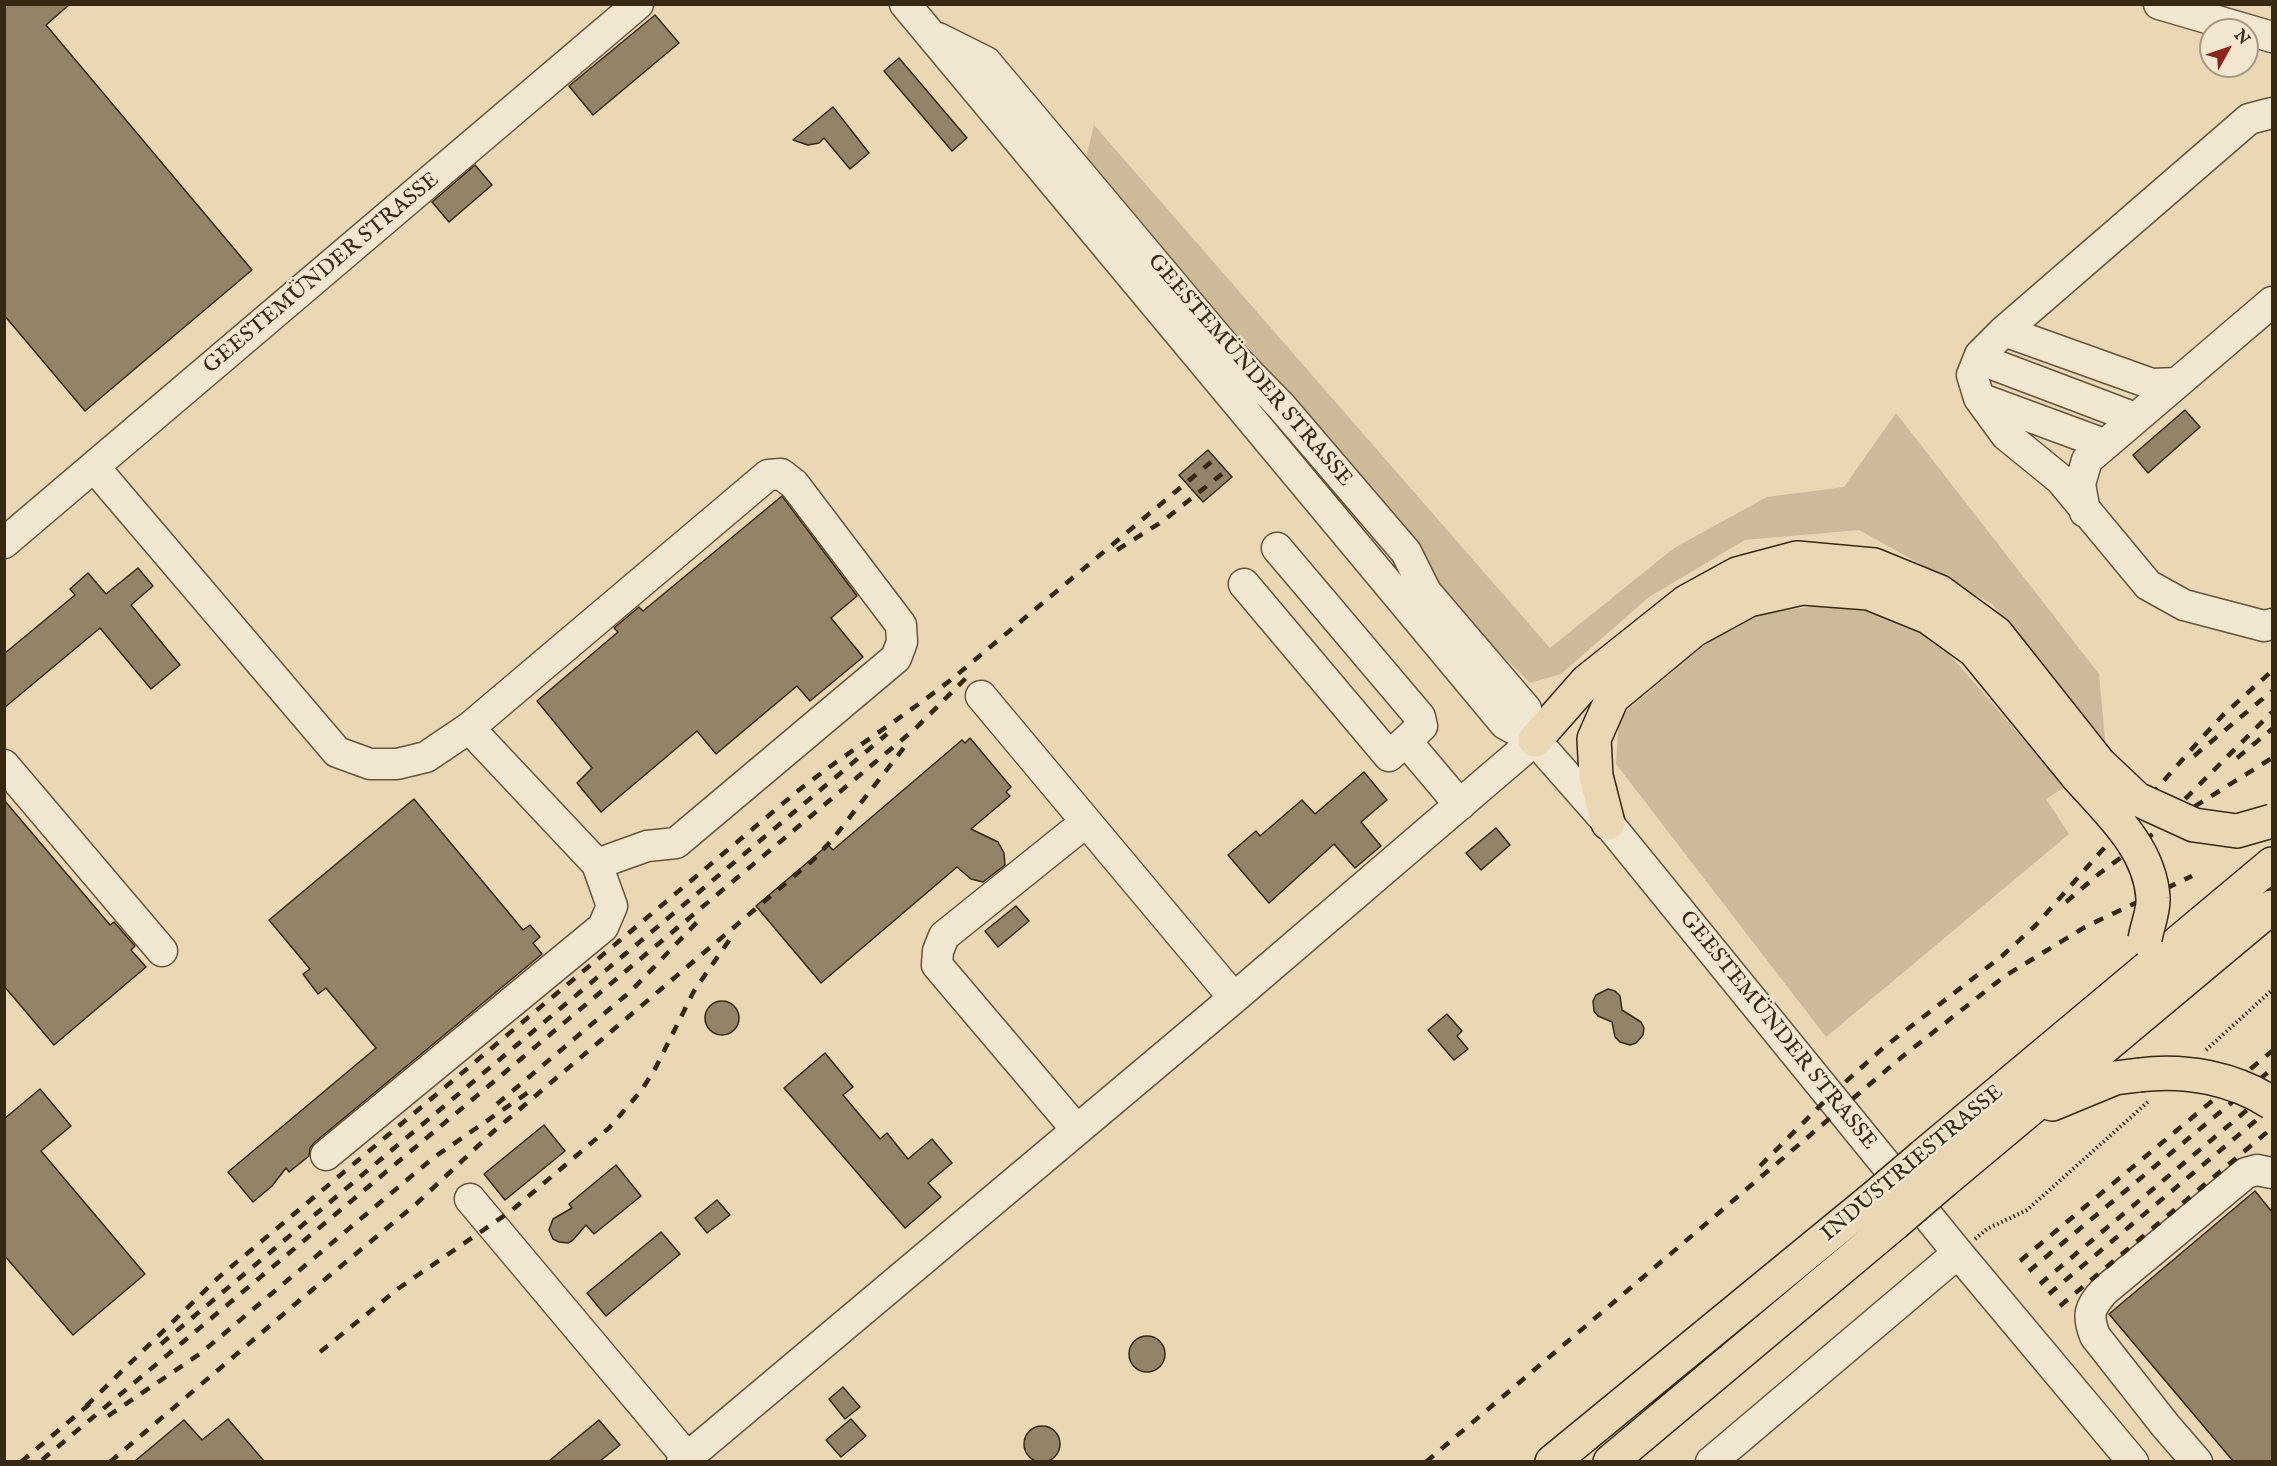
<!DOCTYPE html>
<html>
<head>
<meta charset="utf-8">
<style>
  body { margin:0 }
  #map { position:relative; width:2277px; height:1466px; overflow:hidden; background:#ead8b5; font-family:"IM FELL English",serif }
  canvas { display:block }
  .frame { position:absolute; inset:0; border:6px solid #372812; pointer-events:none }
  .north { position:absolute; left:2199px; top:18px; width:60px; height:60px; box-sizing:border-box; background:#f1e6cf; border:2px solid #a79a83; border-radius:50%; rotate:50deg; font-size:16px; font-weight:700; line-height:24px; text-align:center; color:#372812 }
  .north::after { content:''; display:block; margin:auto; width:21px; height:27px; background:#8f2418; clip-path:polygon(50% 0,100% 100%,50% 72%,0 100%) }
</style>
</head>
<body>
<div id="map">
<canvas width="2277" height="1466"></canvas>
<div class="frame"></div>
<div class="north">N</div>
</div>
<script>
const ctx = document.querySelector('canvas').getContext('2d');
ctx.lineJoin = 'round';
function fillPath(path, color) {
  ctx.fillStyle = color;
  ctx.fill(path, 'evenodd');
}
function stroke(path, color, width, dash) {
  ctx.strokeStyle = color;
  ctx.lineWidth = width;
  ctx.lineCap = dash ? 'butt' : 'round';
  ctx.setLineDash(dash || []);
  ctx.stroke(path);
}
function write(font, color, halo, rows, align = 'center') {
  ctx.font = font + ' "IM FELL English",serif';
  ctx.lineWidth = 5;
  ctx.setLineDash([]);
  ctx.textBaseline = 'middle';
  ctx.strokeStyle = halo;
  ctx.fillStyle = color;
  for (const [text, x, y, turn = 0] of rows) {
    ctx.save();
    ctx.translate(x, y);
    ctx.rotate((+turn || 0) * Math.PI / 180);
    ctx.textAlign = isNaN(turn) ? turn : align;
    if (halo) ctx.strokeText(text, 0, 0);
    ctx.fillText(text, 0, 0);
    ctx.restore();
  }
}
fillPath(new Path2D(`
  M 1094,125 L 1550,648 L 1674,548 L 1767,497 L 1844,487 L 1896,413 L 2099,674 L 2106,750 L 1992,604 L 1859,530 L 1745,540 L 1649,597 L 1561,674 L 1530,683 L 1441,594 L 1085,162 Z
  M 1824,605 L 1876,610 L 1930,632 L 2065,787 L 2046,799 L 2069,834 L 1826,1037 L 1616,764 L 1619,717 L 1714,637 L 1765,613 Z`), '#ccba99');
const building = new Path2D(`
  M 4,4 L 70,4 L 46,25 L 252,270 L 85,411 L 4,315 Z
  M 655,15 L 679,43 L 593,115 L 569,86 Z
  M 899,58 L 967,138 L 952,151 L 884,71 Z
  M 833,107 L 869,153 L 850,169 L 824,138 L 819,143 L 808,145 L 793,140 Z
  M 475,165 L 492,185 L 449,222 L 432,202 Z
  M 2185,410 L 2200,427 L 2148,473 L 2133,455 Z
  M 1208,450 L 1232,477 L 1203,502 L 1179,475 Z
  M 782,496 L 857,596 L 831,618 L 863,657 L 810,701 L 797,686 L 716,754 L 697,731 L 601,812 L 577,783 L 592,768 L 537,701 L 618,632 L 614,628 L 639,607 L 643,611 Z
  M 138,568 L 153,586 L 131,605 L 180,665 L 151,689 L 100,628 L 4,708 L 4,654 L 75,595 L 70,589 L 88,573 L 106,594 Z
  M 970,738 L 1011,787 L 1006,792 L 1010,796 L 971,829 L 998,842 L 1004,853 L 1005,865 L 983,882 L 971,879 L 957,867 L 821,983 L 756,906 L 828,845 L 833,850 L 962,740 L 965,743 Z
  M 1364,772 L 1387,800 L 1361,822 L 1381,846 L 1355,868 L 1334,844 L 1269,903 L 1228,855 L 1256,831 L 1260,836 L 1302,800 L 1315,814 Z
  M 414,799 L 523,930 L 530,925 L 540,937 L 533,943 L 542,954 L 315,1142 L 310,1148 L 309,1156 L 289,1172 L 286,1168 L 272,1186 L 253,1202 L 228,1172 L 376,1048 L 326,988 L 318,994 L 303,974 L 310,969 L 269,920 Z
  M 4,800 L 110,925 L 114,922 L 135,946 L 131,950 L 146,967 L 54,1045 L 4,986 Z
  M 1496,828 L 1510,845 L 1481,870 L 1466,853 Z
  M 1016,906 L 1029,921 L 998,947 L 985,931 Z
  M 1608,989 L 1615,991 L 1620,996 L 1622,1010 L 1641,1022 L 1644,1028 L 1643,1035 L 1636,1043 L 1630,1045 L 1620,1042 L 1615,1037 L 1612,1022 L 1598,1016 L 1594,1011 L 1593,1001 L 1596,995 Z
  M705 1018a17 17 0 1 1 34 0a17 17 0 1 1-34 0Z
  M 1447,1014 L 1462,1031 L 1457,1036 L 1468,1049 L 1454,1060 L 1428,1030 Z
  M 825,1053 L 853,1087 L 843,1095 L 880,1139 L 887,1133 L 908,1159 L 932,1139 L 952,1163 L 928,1183 L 941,1197 L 905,1228 L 784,1088 Z
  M 40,1089 L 71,1126 L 41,1151 L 145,1274 L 73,1335 L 4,1255 L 4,1119 Z
  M 544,1125 L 565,1151 L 505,1200 L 484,1174 Z
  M 616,1165 L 641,1196 L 594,1234 L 586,1225 L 573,1240 L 568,1243 L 559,1242 L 553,1239 L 549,1230 L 553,1219 L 572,1208 L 569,1204 Z
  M 2255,1191 L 2272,1212 L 2272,1461 L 2233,1461 L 2109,1314 Z
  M 717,1200 L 730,1215 L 707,1233 L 695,1218 Z
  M 661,1232 L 680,1254 L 606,1316 L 587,1293 Z
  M1129 1354a18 18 0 1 1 36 0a18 18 0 1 1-36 0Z
  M 843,1387 L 860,1407 L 845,1419 L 829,1399 Z
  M 228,1419 L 264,1461 L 135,1461 L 184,1420 L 202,1440 Z
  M 851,1419 L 866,1436 L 841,1457 L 826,1440 Z
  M 599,1420 L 620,1445 L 600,1461 L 549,1461 Z
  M1024 1444a18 18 0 1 1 36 0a18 18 0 1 1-36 0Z`);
fillPath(building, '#948467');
stroke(building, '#372812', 1.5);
const minor = new Path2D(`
  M 905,4 L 1505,724 L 1535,740 L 1608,823 L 1958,1253 L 2133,1462
  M 2159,4 L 2272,37
  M 938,38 L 986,62 L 1237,361 L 1281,406 L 1406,552 L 1426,592 L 1526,709 L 1535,740
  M 2272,113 L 2249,119 L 2004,331 L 1980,355 L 1972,375 L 1979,398 L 2006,435 L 2060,479 L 2148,585 L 2184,605 L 2264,626 L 2272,624
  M 2004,331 L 2152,384 L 2177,383
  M 1979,359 L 2135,418
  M 1979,398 L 2104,444
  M 95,468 L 337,752 L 370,764 L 397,764 L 426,757 L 469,728 L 597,864
  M 2085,512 L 2080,484 L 2087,460 L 2272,302
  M 4,543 L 638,4
  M 1277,548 L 1420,717 L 1422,726 L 1406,741 L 1460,805
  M 1244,584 L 1389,756 L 1406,741
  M 981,696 L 1234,998
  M 4,765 L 162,951
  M 1077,1130 L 937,965 L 938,951 L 944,936 L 1086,822
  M 326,1155 L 603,927 L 612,906 L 597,864 L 647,846 L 676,843 L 896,658 L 902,642 L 901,625 L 794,484 L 781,474 L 768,475 L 469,728
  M 470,1199 L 691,1462
  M 682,1462 L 1234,998 L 1535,740
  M 1711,1462 L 1958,1253
  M 2197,1462 L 2165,1425 L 2095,1336 C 2087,1315 2089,1308 2104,1291 L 2246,1173 L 2257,1170 L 2272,1173`);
const highway = new Path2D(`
  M 1535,740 L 1587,681 L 1686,602 L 1737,574 L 1797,558 L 1874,565 L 1940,592 L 1996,633 L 2099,763
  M 1608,823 L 1596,776 L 1594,739 L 1612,698 L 1694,630 L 1749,600 L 1803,588 L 1869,593 L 1928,617 L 1975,651 L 2078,777
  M 2052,1104 L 2115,1078 L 2139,1075
  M 1923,1156 L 2272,864
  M 1944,1181 L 2272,907
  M 1552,1462 L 1875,1197
  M 1610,1462 L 1895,1223`);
stroke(minor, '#64543b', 33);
stroke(highway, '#372812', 36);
stroke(new Path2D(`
  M 2206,1050 L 2272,990
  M 1975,1239 L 1987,1229 L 2027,1210 L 2149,1101`), '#372812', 4, [1.5, 3]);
stroke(minor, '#f1e6cf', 30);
stroke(highway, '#ead8b5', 33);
stroke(new Path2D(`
  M 1117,550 L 1163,521 L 1222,474
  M 2194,756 L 2272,691
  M 2237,758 L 2272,729
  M 2171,813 L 2272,712
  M 2066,902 L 2100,873 L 2165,825 L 2272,758
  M 497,1104 L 631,991 L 701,918
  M 1760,1166 L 1830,1096 L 1883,1048 L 2002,956 L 2035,926 L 2198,742 L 2223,715 L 2272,671
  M 2020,1261 L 2272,1051
  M 2029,1271 L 2272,1069
  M 2040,1284 L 2272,1089
  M 2049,1294 L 2272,1107
  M 2060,1306 L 2272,1128
  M 161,1344 L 887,734
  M 320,1352 L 399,1288 L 511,1211 L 609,1128 L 641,1091 L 655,1069 L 694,991 L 730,939
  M 86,1406 L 219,1277 L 799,790 C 849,751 902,718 952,679 L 1211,462
  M 108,1416 L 201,1353 L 433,1158 L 533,1089
  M 42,1460 L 916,728 L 969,675
  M 21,1462 L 92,1402
  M 110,1462 L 300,1300 L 416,1204 L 494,1131 L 813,860 L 832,840 L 906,745
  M 1426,1462 L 1903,1056 L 2005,976 L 2085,927 L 2192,876`), '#372812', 4.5, [10, 10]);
const highwayBridge = new Path2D(`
  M 2099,763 L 2137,799 L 2194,825 L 2237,831 L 2272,821
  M 2078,777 C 2109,812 2150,848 2153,898 C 2154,910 2147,927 2145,939
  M 2139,1075 C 2185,1069 2233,1078 2272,1103
  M 1875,1197 L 1923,1156
  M 1895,1223 L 1944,1181`);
stroke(highwayBridge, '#372812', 36, []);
stroke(highwayBridge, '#ead8b5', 33);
write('22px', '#372812', '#f1e6cf', [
  ["GEESTEMÜNDER STRASSE",322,274,-40],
  ["GEESTEMÜNDER STRASSE",1249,371,49],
  ["GEESTEMÜNDER STRASSE",1777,1031,51],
  ["INDUSTRIESTRASSE",1913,1164,-40]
]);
</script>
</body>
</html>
